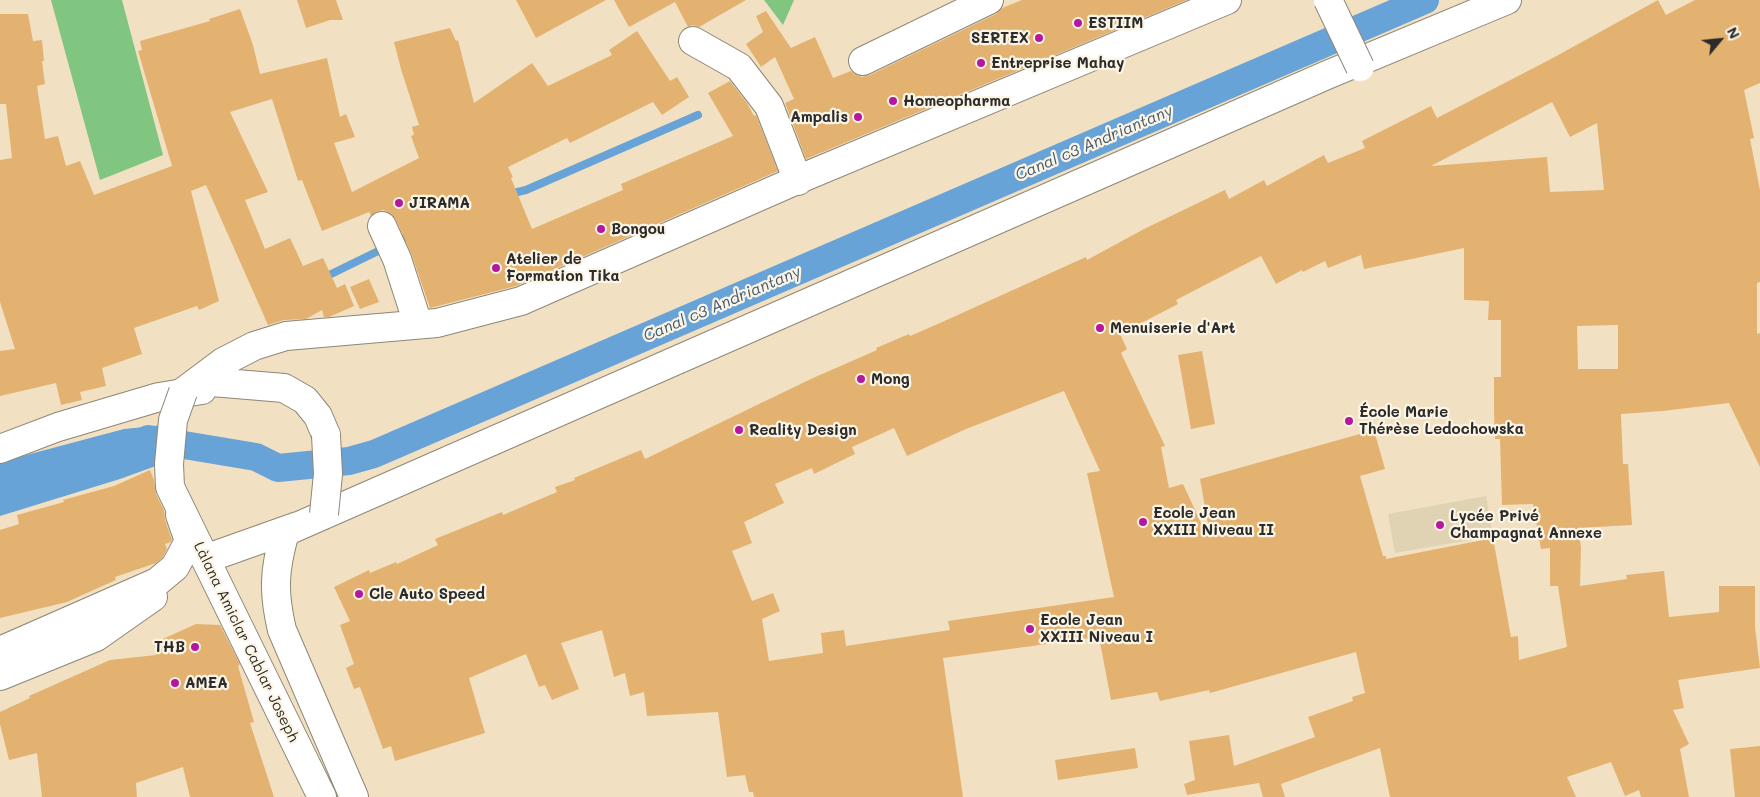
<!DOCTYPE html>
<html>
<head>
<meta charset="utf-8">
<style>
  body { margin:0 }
  #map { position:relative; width:1760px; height:797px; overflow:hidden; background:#f1e1c2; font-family:Mali,sans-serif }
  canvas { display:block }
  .north { position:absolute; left:1695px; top:15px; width:50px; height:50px; -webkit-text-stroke:4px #fcf5e5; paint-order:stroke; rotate:62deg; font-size:14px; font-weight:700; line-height:20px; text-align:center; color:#2b2b2b }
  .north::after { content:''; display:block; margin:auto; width:18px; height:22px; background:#2b2b2b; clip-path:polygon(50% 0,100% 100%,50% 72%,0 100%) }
</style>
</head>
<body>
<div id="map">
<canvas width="1760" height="797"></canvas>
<div class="north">N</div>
</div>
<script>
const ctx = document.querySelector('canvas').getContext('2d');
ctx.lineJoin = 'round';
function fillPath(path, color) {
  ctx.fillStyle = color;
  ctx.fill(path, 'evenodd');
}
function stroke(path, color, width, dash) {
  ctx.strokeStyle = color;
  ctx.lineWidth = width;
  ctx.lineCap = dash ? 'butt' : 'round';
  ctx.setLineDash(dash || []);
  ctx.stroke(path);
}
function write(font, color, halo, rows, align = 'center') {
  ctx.font = font + ' Mali,sans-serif';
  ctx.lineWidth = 4.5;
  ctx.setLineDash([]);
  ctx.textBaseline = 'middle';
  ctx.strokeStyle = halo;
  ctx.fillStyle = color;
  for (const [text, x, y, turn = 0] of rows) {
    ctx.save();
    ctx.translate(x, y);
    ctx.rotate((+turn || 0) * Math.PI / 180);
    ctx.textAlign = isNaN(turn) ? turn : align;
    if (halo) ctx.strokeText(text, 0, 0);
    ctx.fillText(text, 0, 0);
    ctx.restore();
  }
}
fillPath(new Path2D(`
  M 1486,496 L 1493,536 L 1395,553 L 1388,514 Z`), '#dfd3b4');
fillPath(new Path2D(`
  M 51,0 L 122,0 L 163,155 L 100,180 Z
  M 764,0 L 794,0 L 783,25 Z`), '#80c580');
fillPath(new Path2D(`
  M 173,424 L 164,463 L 120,479 L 0,516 L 0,462 L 124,429 Z`), '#68a3d8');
stroke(new Path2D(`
  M 509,194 L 526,190 L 698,115
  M 323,278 L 413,234`), '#68a3d8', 8);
stroke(new Path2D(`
  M 148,439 L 256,457 L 278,468 L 349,461 L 374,454 L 1425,0`), '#68a3d8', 28);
fillPath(new Path2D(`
  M 297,0 L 336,0 L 343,20 L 330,20 L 306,28 Z
  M 516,0 L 606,0 L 536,38 Z
  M 614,0 L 746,0 L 699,27 L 693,25 L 688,27 L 675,2 L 629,27 Z
  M 1022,0 L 1187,0 L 806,159 L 785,103 L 794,99 L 775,57 L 761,67 L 746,44 L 763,32 L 756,16 L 766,11 L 791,48 L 815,37 L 833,78 L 851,71 L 855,74 L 862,77 L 870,75 L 996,14 L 1002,8 Z
  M 1658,0 L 1666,15 L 1695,0 L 1760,0 L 1760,83 L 1744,90 L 1754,138 L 1750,139 L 1760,190 L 1760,282 L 1757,283 L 1757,334 L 1760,333 L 1760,467 L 1729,403 L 1663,411 L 1621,414 L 1623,464 L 1628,464 L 1632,525 L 1578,528 L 1581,547 L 1580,586 L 1627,579 L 1626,575 L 1664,571 L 1669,617 L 1719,612 L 1719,586 L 1755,586 L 1755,627 L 1760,668 L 1678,680 L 1684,708 L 1673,710 L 1689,744 L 1680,749 L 1689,797 L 1641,797 L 1639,790 L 1625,796 L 1611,762 L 1567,777 L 1576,797 L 1390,797 L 1380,748 L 1281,784 L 1285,797 L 1263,797 L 1259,783 L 1187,795 L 1184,784 L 1195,780 L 1189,741 L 1229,735 L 1234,766 L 1315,737 L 1308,717 L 1353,701 L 1352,697 L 1365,693 L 1356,652 L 1210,693 L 1209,690 L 1160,701 L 1157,692 L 1111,700 L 1099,637 L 943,658 L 963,797 L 754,797 L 753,792 L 749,792 L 745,775 L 727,777 L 718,712 L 647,716 L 644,692 L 630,696 L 625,673 L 614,677 L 602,630 L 561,643 L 579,689 L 552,700 L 545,685 L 539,687 L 526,654 L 469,678 L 485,733 L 395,761 L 391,746 L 383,749 L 360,687 L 354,689 L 346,668 L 354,664 L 340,625 L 350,621 L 334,587 L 369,570 L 370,573 L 396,562 L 397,564 L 438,545 L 435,539 L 502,512 L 503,515 L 557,492 L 555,487 L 575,480 L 574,478 L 641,450 L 645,459 L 813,378 L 877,350 L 876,348 L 909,334 L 910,336 L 940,323 L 1086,257 L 1087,260 L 1144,229 L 1225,190 L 1229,199 L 1264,180 L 1267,186 L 1324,155 L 1328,163 L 1365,148 L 1362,141 L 1431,106 L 1437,118 L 1551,59 ZM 1552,102 L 1570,137 L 1597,123 L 1604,190 L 1550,192 L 1547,157 L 1431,166 ZM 1464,248 L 1464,300 L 1489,301 L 1488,320 L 1501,320 L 1501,377 L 1494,377 L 1494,411 L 1495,439 L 1500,439 L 1502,505 L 1533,504 L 1541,549 L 1550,548 L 1550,586 L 1558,586 L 1567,647 L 1519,660 L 1518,636 L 1511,637 L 1493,538 L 1386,559 L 1386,556 L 1383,556 L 1360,476 L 1385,469 L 1374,430 L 1200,479 L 1210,535 L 1207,536 L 1183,484 L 1169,488 L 1161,447 L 1165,446 L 1121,353 L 1127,349 L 1120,334 L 1178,304 L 1176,300 L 1261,256 L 1276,284 L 1302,270 L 1303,272 L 1325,261 L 1328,268 L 1361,255 L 1364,269 ZM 1618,325 L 1618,369 L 1578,369 L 1577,326 ZM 1064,391 L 1100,471 L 1087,473 L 1114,597 L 948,621 L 950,630 L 846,646 L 844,630 L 821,633 L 823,653 L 769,661 L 762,619 L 780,611 L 773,593 L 752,601 L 732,551 L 752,543 L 744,522 L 784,503 L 775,484 L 812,468 L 814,474 L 855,454 L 852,447 L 894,428 L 907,456 L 966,429 Z
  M 240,9 L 253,45 L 260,74 L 327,58 L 340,117 L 346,114 L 355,137 L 334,143 L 352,192 L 419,158 L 411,136 L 414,135 L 412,127 L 419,125 L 401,69 L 394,42 L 450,28 L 456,41 L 458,40 L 474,103 L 532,63 L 548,86 L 612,55 L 609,50 L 637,31 L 670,81 L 677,77 L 689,97 L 662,115 L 653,102 L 570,143 L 567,138 L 508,167 L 513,177 L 511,178 L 532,229 L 623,190 L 621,184 L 733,136 L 708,93 L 730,81 L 747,103 L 754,116 L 756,115 L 778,171 L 516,286 L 430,308 L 411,253 L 396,220 L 391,214 L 383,210 L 376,212 L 371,216 L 369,212 L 322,231 L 302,180 L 298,181 L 272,99 L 230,112 L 268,192 L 245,200 L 265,249 L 290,238 L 303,266 L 323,258 L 337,288 L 345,284 L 354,306 L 329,317 L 324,317 L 322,310 L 306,319 L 284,320 L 268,325 L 206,185 L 191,191 L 219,301 L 199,310 L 197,306 L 134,328 L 142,354 L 102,368 L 106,386 L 80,392 L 82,400 L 61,405 L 56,383 L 0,396 L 0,351 L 15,349 L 0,302 L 0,160 L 12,158 L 6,104 L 0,104 L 0,14 L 28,14 L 33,41 L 42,40 L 44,61 L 42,61 L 45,84 L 37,86 L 45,139 L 58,136 L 66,166 L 80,161 L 94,195 L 172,166 L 138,51 L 142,50 L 140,41 L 210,21 L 209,19 Z
  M 369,279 L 379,302 L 360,309 L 350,287 Z
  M 1202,351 L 1215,424 L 1191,429 L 1178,355 Z
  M 150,470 L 154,480 L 156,494 L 164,510 L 165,520 L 172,540 L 171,542 L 165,544 L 167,549 L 163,557 L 156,563 L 115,577 L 116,580 L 67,602 L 0,618 L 0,530 L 19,524 L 17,515 L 64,502 L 63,500 L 114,486 Z
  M 196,624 L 220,625 L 240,664 L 238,666 L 254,722 L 250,723 L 274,797 L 190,797 L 183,767 L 136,783 L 137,797 L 42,797 L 37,753 L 9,760 L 0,724 L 0,712 L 30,698 L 29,696 L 110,660 L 156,655 L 154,643 Z
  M 1760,746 L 1760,797 L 1735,797 L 1730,749 Z
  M 1135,748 L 1138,768 L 1058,780 L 1055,760 Z`), '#e3b271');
const minor = new Path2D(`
  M 693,41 L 739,67 L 769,106 L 798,181
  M 863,61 L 989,0
  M 382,226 L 397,259 L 417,321
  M 0,449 L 58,427 L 159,397 L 202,390 L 201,387
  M 0,651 L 157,582 L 175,567 L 189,541 L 180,515
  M 0,676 L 96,637 L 153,597`);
const major = new Path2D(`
  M 200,381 L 284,388 L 305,400 L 318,416 L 326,435
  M 183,392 L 223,362 L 254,346 L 286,336 L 437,323 L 521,301 L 797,180 L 1227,0
  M 169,464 L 170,487 L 322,797
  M 285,532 L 1327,75 L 1507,0
  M 285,532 C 274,570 273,592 282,630 L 354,797
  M 205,559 L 298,526`);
stroke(minor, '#8e8676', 30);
stroke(major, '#8e8676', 30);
stroke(minor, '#fff', 28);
stroke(major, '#fff', 28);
const majorBridge = new Path2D(`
  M 1328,0 L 1360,67
  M 169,464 L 173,420 L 183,392
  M 324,514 L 328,474 L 326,435`);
stroke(majorBridge, '#8e8676', 30, []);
stroke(majorBridge, '#fff', 28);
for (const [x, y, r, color] of [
  [1078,23,5,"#b5179e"],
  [1039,38,5,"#b5179e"],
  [981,63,5,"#b5179e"],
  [893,101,5,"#b5179e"],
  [858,117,5,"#b5179e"],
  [399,203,5,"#b5179e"],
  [601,229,5,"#b5179e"],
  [496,268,5,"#b5179e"],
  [1100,328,5,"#b5179e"],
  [861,379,5,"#b5179e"],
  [1349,421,5,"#b5179e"],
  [739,430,5,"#b5179e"],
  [1143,522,5,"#b5179e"],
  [1440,525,5,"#b5179e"],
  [359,594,5,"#b5179e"],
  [1030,629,5,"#b5179e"],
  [195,647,5,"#b5179e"],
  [175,683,5,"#b5179e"]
]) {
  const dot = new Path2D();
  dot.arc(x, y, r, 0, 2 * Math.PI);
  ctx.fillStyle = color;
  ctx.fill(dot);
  stroke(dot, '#fcf5e5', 2);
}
write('bold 15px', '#2b2b2b', '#fcf5e5', [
  ["ESTIIM",1088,23],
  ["SERTEX",1029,38,"right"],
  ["Entreprise Mahay",991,63],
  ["Homeopharma",903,101],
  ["Ampalis",848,117,"right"],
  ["JIRAMA",409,203],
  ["Bongou",611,229],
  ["Atelier de",506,259],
  ["Formation Tika",506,276],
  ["Menuiserie d'Art",1110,328],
  ["Mong",871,379],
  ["École Marie",1359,412],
  ["Thérèse Ledochowska",1359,429],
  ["Reality Design",749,430],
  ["Ecole Jean",1153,513],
  ["XXIII Niveau II",1153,530],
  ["Lycée Privé",1450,516],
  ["Champagnat Annexe",1450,533],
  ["Cle Auto Speed",369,594],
  ["Ecole Jean",1040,620],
  ["XXIII Niveau I",1040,637],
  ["THB",185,647,"right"],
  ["AMEA",185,683]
], 'left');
write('15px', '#2b2b2b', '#fcf5e5', [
  ["Làlana Amiclar Cablar Joseph",246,642,64]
]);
write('italic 16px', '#435b70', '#fcf5e5', [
  ["Canal c3 Andriantany",1094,143,-23],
  ["Canal c3 Andriantany",722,304,-23]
]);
</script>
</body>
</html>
